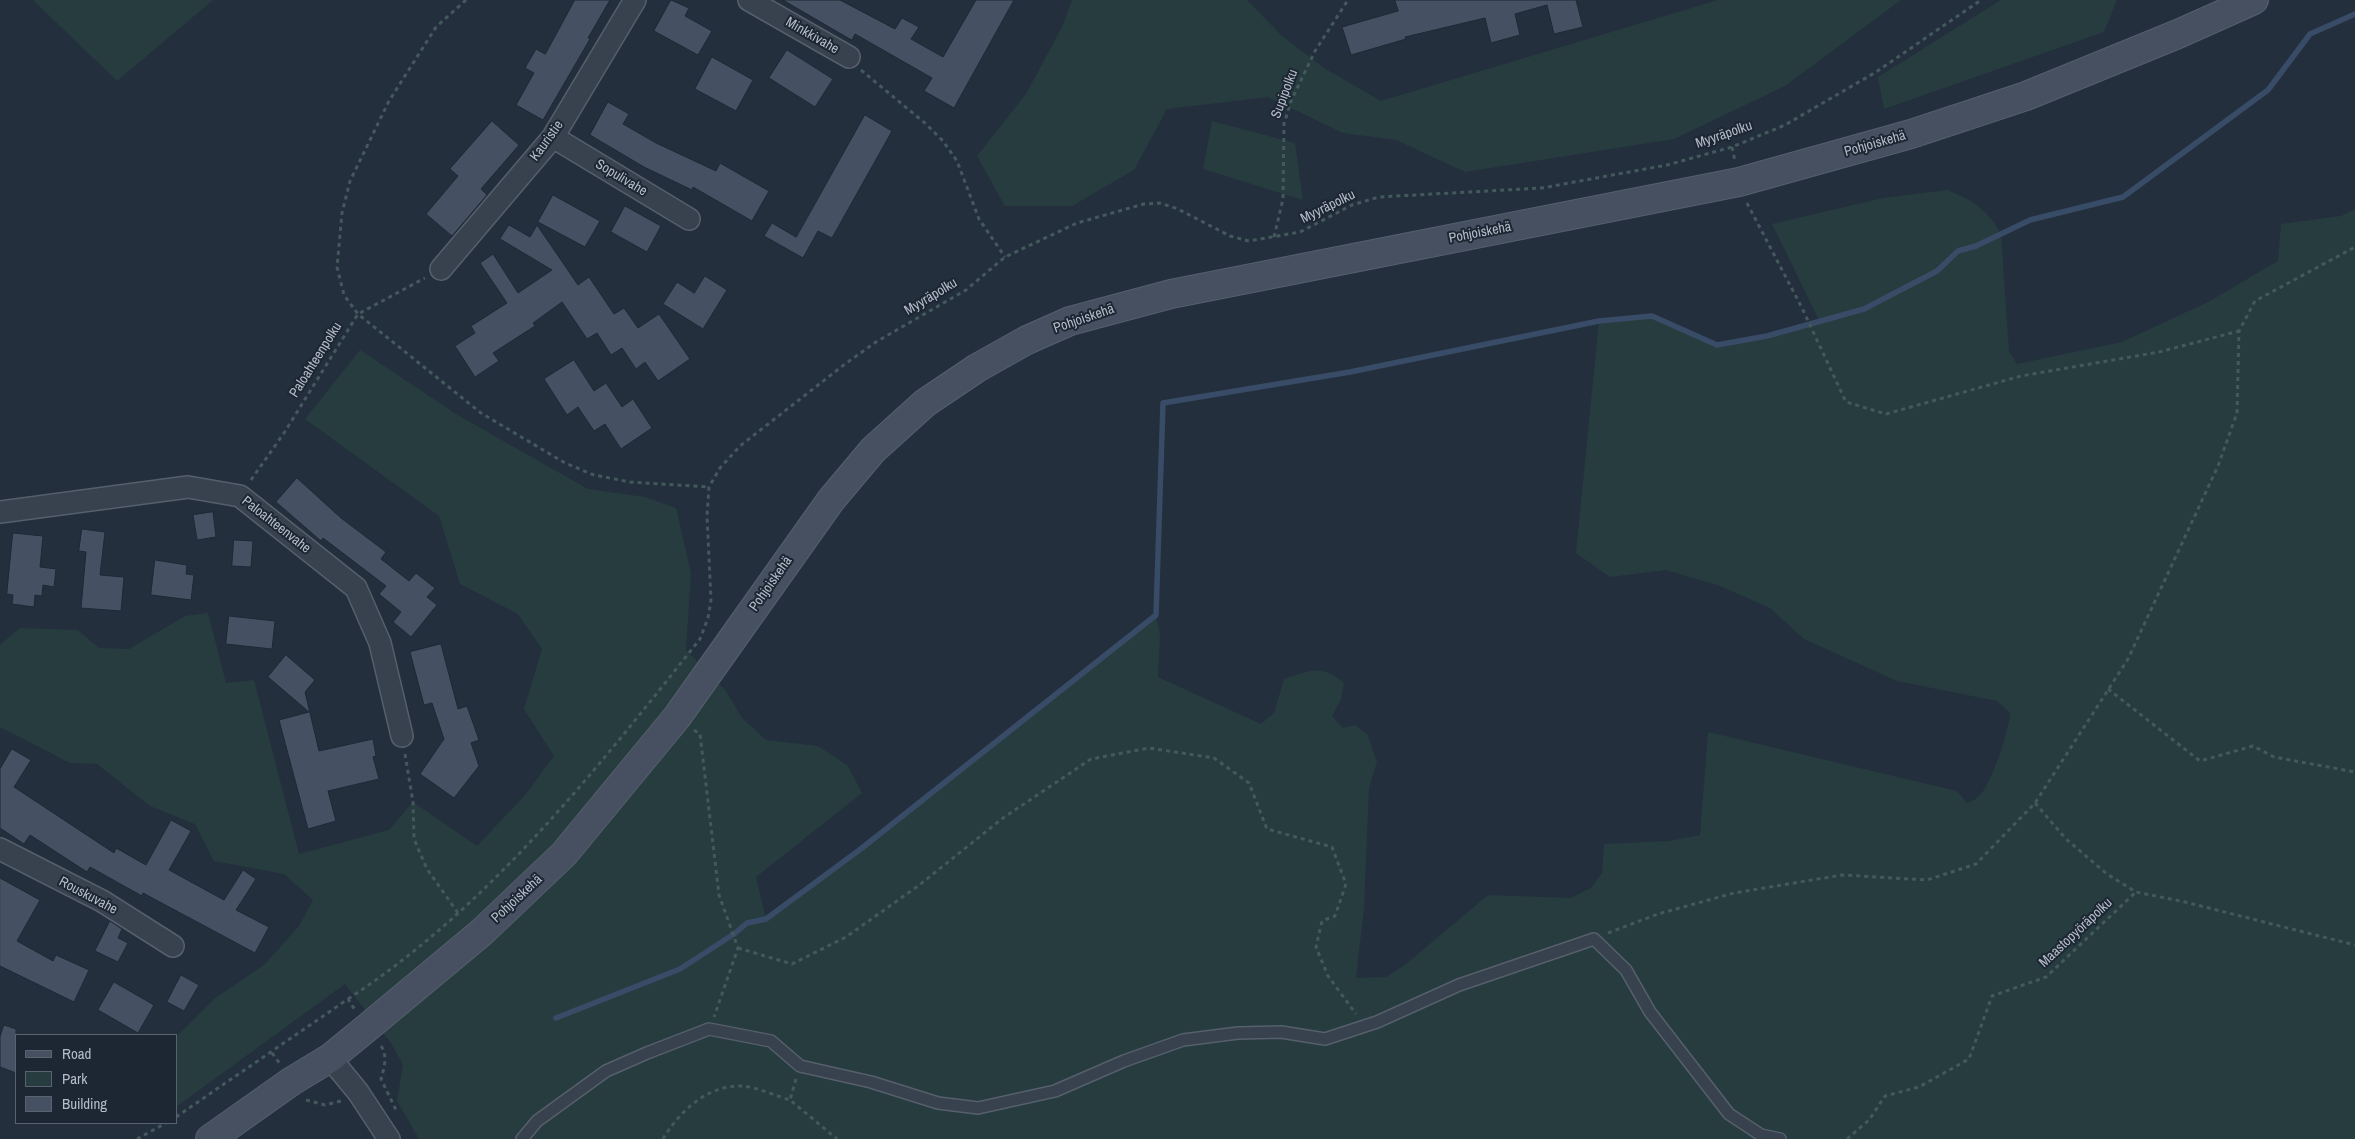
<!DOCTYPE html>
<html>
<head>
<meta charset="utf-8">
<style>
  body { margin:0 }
  #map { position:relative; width:2355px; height:1139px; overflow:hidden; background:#242f3e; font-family:"Archivo Narrow",sans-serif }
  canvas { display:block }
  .legend { position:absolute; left:15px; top:1034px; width:162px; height:90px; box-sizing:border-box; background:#1d2633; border:1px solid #59626f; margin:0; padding:6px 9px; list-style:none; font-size:15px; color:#b4bcc9 }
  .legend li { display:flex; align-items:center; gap:10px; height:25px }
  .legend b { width:25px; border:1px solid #59626f }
</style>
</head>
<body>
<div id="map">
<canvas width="2355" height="1139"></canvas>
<ul class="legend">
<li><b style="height:6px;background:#465061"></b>Road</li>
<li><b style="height:14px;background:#263c3f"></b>Park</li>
<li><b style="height:14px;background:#455162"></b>Building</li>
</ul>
</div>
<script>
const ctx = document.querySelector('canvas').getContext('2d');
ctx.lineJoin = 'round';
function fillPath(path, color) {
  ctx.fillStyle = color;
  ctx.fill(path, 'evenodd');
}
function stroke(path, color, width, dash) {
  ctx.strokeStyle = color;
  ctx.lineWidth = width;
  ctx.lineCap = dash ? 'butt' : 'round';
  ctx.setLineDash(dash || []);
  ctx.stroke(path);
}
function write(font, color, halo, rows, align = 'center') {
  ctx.font = font + ' "Archivo Narrow",sans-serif';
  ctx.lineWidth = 4;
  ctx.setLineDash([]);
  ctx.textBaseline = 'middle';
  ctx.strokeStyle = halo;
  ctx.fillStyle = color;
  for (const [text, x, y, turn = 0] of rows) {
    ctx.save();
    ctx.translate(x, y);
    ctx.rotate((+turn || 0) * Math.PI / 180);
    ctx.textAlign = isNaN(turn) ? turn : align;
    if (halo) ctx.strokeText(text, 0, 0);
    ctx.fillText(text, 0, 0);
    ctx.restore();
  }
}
fillPath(new Path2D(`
  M 33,0 L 213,0 L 117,81 Z
  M 1072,0 L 1247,0 L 1282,36 L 1324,68 L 1381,101 L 1718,0 L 1901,0 L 1785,86 L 1674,139 L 1465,172 L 1396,140 L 1343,133 L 1268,97 L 1167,109 L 1134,170 L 1072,206 L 1005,206 L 977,156 L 1026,94 L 1062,27 Z
  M 2001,0 L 2117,0 L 2104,32 L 1884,109 L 1878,77 Z
  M 1212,121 L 1295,143 L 1303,200 L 1203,169 Z
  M 1947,190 C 1971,199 1990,211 2001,235 L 2009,351 L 2017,364 L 2122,342 L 2208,302 L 2278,261 L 2281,224 L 2341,216 L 2355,209 L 2355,1139 L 419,1139 L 397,1101 L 403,1065 L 391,1043 L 345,984 L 176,1107 L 176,1037 L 214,999 L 264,965 L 299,926 L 313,900 L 284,874 L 214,861 L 195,824 L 150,806 L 97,764 L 70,763 L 0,727 L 0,645 L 20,628 L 78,630 L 99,648 L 129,649 L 185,616 L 208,613 L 226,683 L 254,680 L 299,854 L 389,830 L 413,802 L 477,846 L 525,795 L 554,756 L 524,709 L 542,649 L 518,614 L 460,584 L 439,516 L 305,419 L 360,350 L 456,414 L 588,489 L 645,497 L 676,508 L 691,573 L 686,650 L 726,691 L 742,718 L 766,740 L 818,746 L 848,766 L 862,793 L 756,877 L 766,919 L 862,848 L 1156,615 L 1160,635 L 1158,677 L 1261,724 L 1274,713 L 1284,679 C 1311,670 1321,664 1344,683 L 1341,699 L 1332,716 L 1343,728 L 1355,725 L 1367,734 L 1377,762 L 1369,788 L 1364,908 L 1356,978 L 1386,977 L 1405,965 L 1488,895 L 1571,898 L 1591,888 L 1602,873 L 1604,844 L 1669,841 L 1700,835 L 1708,732 L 1957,791 L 1967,803 C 1971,801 1975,800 1978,797 C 1991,787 2009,730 2010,713 L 1997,701 L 1897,681 L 1804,639 L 1770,608 L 1720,586 L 1666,570 L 1610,577 L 1576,553 L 1599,321 L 1652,316 L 1717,345 L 1767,336 L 1820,322 L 1772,224 L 1883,198 Z`), '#263c3f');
stroke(new Path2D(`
  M 556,1018 L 680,969 L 734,934 L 747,923 L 766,919 L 862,848 L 1156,615 L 1163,403 L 1350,372 L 1599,321 L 1652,316 L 1717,345 L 1767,336 L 1864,309 L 1937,271 L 1958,251 L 1976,246 L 2030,220 L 2123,197 L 2268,90 L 2310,34 L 2355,14`), '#394c67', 5.5);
const building = new Path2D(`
  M 575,0 L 610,0 L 588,38 L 590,39 L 543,120 L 516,105 L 534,73 L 525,68 L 536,49 L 545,54 Z
  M 671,0 L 689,8 L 685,16 L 712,31 L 698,55 L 654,31 Z
  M 783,0 L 840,0 L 895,29 L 902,18 L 919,27 L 911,39 L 943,57 L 976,0 L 1014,0 L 954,108 L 924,91 L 932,78 L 855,34 L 852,40 Z
  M 1395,0 L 1576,0 L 1583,27 L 1554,34 L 1547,5 L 1515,14 L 1520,35 L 1491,43 L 1485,18 L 1405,37 L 1406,39 L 1351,55 L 1342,27 L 1398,11 Z
  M 787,50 L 833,79 L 815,107 L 769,78 Z
  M 712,57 L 753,80 L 736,111 L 695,89 Z
  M 608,102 L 629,114 L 623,124 L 656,143 L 716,171 L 720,163 L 769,191 L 752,221 L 693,187 L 692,190 L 644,167 L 590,135 Z
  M 865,115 L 892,131 L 832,238 L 818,231 L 803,258 L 764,236 L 772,223 L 796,237 Z
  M 492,121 L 519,145 L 481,189 L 487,195 L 452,236 L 426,214 L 458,176 L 450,169 Z
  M 553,195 L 600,221 L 585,247 L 538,222 Z
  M 625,206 L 661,226 L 647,252 L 611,232 Z
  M 509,225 L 530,237 L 537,225 L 578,285 L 589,277 L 614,314 L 624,308 L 638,328 L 659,314 L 690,359 L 658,381 L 645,362 L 636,369 L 622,348 L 611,355 L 597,333 L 587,339 L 562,302 L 533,323 L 535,326 L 493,353 L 499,361 L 475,377 L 455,346 L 475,333 L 471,326 L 507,303 L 480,263 L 493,254 L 518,293 L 552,270 L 500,239 Z
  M 705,276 L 727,290 L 703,329 L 663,304 L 677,282 L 694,293 Z
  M 574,360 L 594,391 L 606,383 L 622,407 L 633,399 L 652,428 L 621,449 L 605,424 L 594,431 L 578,407 L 567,415 L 544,379 Z
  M 297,478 L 341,518 L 386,552 L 381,559 L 409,581 L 416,573 L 435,588 L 427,597 L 437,605 L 411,637 L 393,622 L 401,612 L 379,594 L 386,586 L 323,538 L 321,541 L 276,502 Z
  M 213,512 L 216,537 L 197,540 L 193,515 Z
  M 82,529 L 105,532 L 100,575 L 124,577 L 121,611 L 81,608 L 86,552 L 79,551 Z
  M 13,533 L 43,536 L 40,567 L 56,569 L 54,587 L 43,585 L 42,596 L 35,595 L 34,607 L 12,604 L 13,595 L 7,594 Z
  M 234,540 L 253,541 L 251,567 L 232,566 Z
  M 155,560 L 187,565 L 186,574 L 194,575 L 191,600 L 151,595 Z
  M 229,616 L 275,621 L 272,649 L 226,644 Z
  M 441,644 L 458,709 L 467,706 L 479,740 L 471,743 L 479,766 L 454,798 L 420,774 L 444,739 L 432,703 L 424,705 L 410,652 Z
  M 286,655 L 315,680 L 305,692 L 319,751 L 373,739 L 376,756 L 373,757 L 379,779 L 328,791 L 336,821 L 308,829 L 279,720 L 309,712 L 268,677 Z
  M 12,749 L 31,760 L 14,787 L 114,853 L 116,848 L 146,865 L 171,820 L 191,831 L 169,870 L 224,900 L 243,870 L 256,879 L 236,910 L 269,927 L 255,953 L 143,893 L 142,896 L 90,867 L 87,872 L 30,835 L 24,844 L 0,828 L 0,769 Z
  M 0,878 L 40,900 L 17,941 L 53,961 L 56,955 L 89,970 L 74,1002 L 0,966 Z
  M 110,921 L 122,929 L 118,938 L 128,943 L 118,962 L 95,951 Z
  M 181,975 L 199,985 L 184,1011 L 167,1002 Z
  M 114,982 L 154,1005 L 138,1033 L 98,1010 Z
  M 4,1025 L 16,1029 L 16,1073 L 0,1067 L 0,1037 Z`);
fillPath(building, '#455162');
stroke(building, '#1f2835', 1);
const lane = new Path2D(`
  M 522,1139 L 537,1121 L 606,1071 L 647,1053 L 709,1029 L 771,1041 L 800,1066 L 871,1082 L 938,1103 L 978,1108 L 1055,1091 L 1124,1061 L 1183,1040 L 1238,1033 L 1281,1032 L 1325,1039 L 1377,1022 L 1459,985 L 1594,939 L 1626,970 L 1650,1012 L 1729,1114 L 1761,1135 L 1780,1139`);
const street = new Path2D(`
  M 749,0 L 849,57
  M 553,137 L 689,219
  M 441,269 L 553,137 L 635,0
  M 0,512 L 188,487 L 240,496 L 356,588 L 380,643 L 402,736
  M 0,849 L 102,901 L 173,946
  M 330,1058 L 358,1092 L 389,1139`);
const secondary = new Path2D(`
  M 210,1139 L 292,1081 L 330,1058 L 368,1027 L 482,932 L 564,854 L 677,717 L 831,500 L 873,450 L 925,403 L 977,368 L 1027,340 L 1070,321 L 1171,294 L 1739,182 L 1911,134 L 2026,96 L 2178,34 L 2254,0`);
stroke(lane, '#565f6c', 14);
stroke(street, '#565f6c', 24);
stroke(secondary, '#565f6c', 30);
stroke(new Path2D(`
  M 466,0 L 436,27 L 389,101 L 350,181 L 342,213 L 337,267 L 344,295 L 358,314 L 481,413 L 565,463 L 594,475 L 630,482 L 709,487
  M 861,70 L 926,124 L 943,141 L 957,161 L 979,219 L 1005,257
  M 1732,147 L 1735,161
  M 1747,203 L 1802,308 L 1846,402 L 1886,414 L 2021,376 L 2159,352 L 2239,331
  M 1274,237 L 1283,199 L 1284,124 L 1291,101 L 1315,51 L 1348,0
  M 251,480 L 284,433 L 358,314 L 425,278
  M 2108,689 L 2200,761 L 2253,746 L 2274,757 L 2355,772
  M 694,730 L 700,734 L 719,895 L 738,948 L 714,1017
  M 405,754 L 413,802 L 414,839 L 427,869 L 458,913
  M 2035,803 L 2066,839 L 2107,874 L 2136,892 L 2185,902 L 2355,945
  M 1608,933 L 1658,914 L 1734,893 L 1842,875 L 1927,880 L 1976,864 L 2035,803 L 2128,659 L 2218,466 L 2237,413 L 2239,331 L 2255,301 L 2355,247
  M 738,948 L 792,964 L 846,937 L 918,886 L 1003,818 L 1091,759 L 1149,748 L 1214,758 L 1249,783 L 1267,829 L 1332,847 L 1346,884 L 1335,916 L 1322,921 L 1316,947 L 1328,976 L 1356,1014
  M 348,999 C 489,907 596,770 700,639 L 708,618 L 711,600 L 707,516 L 709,487 L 720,468 L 740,446 L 845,364 L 876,342 L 966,290 L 1005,257 L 1077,223 L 1144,204 L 1160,203 L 1178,209 L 1230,236 L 1249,241 L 1300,232 L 1352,205 L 1379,197 L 1542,188 L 1667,165 L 1732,147 L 1785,125 L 1876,72 L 1981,0
  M 381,1046 C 388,1056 384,1068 381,1079 L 397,1112
  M 272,1053 L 280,1064
  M 796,1079 L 790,1100 L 837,1139
  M 306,1100 L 325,1105 L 341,1101
  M 176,1117 L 348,999 L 355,1010
  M 137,1139 L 166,1123
  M 663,1139 C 679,1112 707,1085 741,1086 C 754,1086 776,1096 790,1100
  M 1847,1139 L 1869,1120 L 1885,1096 L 1919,1087 L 1969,1059 L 1992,996 L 2046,977 L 2136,892`), '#44595c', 3, [4, 4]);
stroke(lane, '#38414e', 11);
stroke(street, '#38414e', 21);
stroke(secondary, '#465061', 28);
write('14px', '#b4bcc9', '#1d2633', [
  ["Minkkivahe",812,36,30],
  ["Supipolku",1285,94,-69],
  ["Myyräpolku",1724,135,-19],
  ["Kauristie",547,141,-54],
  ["Pohjoiskehä",1875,144,-16],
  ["Sopulivahe",621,178,31],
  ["Myyräpolku",1328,207,-26],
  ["Pohjoiskehä",1480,233,-11],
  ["Myyräpolku",931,297,-31],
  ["Pohjoiskehä",1084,319,-19],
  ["Paloahteenpolku",316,360,-58],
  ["Paloahteenvahe",276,525,38],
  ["Pohjoiskehä",771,584,-55],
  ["Rouskuvahe",88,896,28],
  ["Pohjoiskehä",517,899,-43],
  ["Maastopyöräpolku",2076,933,-43]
]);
</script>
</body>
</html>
